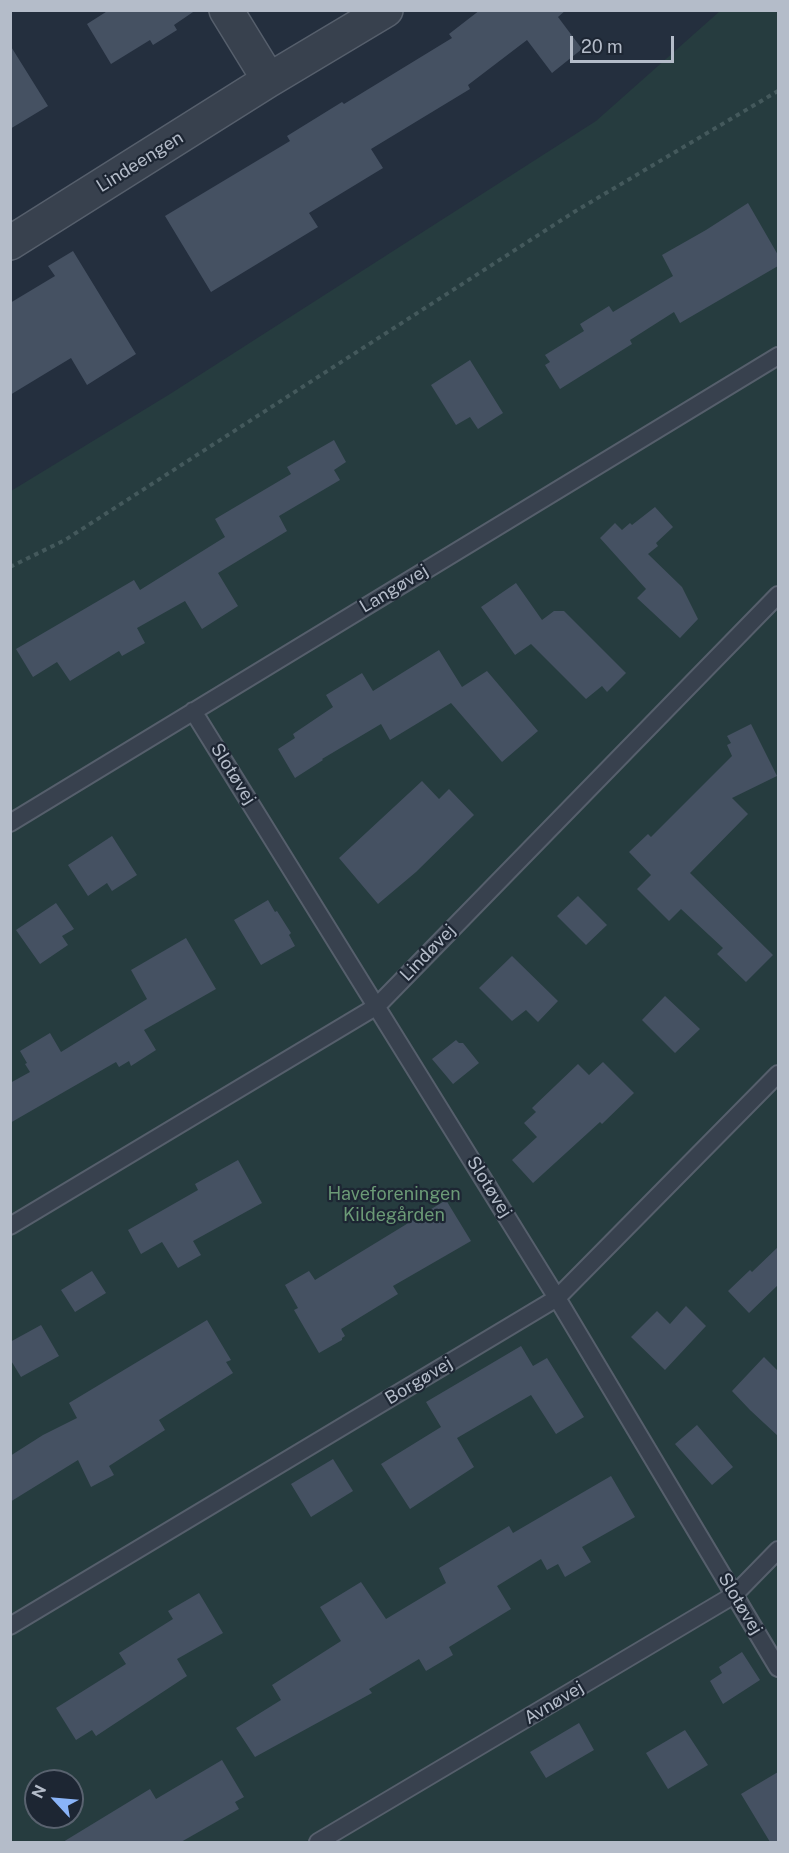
<!DOCTYPE html>
<html>
<head>
<meta charset="utf-8">
<style>
  body { margin:0 }
  #map { position:relative; width:789px; height:1853px; overflow:hidden; background:#242f3e; font-family:"Public Sans",sans-serif }
  canvas { display:block }
  .frame { position:absolute; inset:0; border:12px solid #b4bcc9; pointer-events:none }
  .north { position:absolute; left:24px; top:1769px; width:60px; height:60px; box-sizing:border-box; background:#1d2633; border:2px solid #59626f; border-radius:50%; rotate:296deg; font-size:16px; font-weight:700; line-height:24px; text-align:center; color:#b4bcc9 }
  .north::after { content:''; display:block; margin:auto; width:21px; height:27px; background:#8ab4f8; clip-path:polygon(50% 0,100% 100%,50% 72%,0 100%) }
  .scale { position:absolute; left:570px; top:36px; width:104px; height:27px; box-sizing:border-box; border:3px solid #b4bcc9; border-top:0; padding-left:8px; font-size:18px; line-height:21px; white-space:nowrap; color:#b4bcc9; -webkit-text-stroke:4px #1d2633; paint-order:stroke }
</style>
</head>
<body>
<div id="map">
<canvas width="789" height="1853"></canvas>
<div class="frame"></div>
<div class="north">N</div>
<div class="scale">20 m</div>
</div>
<script>
const ctx = document.querySelector('canvas').getContext('2d');
ctx.lineJoin = 'round';
function fillPath(path, color) {
  ctx.fillStyle = color;
  ctx.fill(path, 'evenodd');
}
function stroke(path, color, width, dash) {
  ctx.strokeStyle = color;
  ctx.lineWidth = width;
  ctx.lineCap = dash ? 'butt' : 'round';
  ctx.setLineDash(dash || []);
  ctx.stroke(path);
}
function write(font, color, halo, rows, align = 'center') {
  ctx.font = font + ' "Public Sans",sans-serif';
  ctx.lineWidth = 4.5;
  ctx.setLineDash([]);
  ctx.textBaseline = 'middle';
  ctx.strokeStyle = halo;
  ctx.fillStyle = color;
  for (const [text, x, y, turn = 0] of rows) {
    ctx.save();
    ctx.translate(x, y);
    ctx.rotate((+turn || 0) * Math.PI / 180);
    ctx.textAlign = isNaN(turn) ? turn : align;
    if (halo) ctx.strokeText(text, 0, 0);
    ctx.fillText(text, 0, 0);
    ctx.restore();
  }
}
fillPath(new Path2D(`
  M 720,11 L 778,11 L 778,1842 L 11,1842 L 11,491 L 170,394 L 596,121 ZM 36,1781 L 72,1781 L 72,1817 L 36,1817 Z`), '#263c3f');
fillPath(new Path2D(`
  M 109,10 L 196,10 L 174,25 L 177,30 L 153,45 L 150,40 L 111,64 L 87,24 Z
  M 480,10 L 566,10 L 558,17 L 582,49 L 552,73 L 527,40 L 468,85 L 470,89 L 371,149 L 383,168 L 309,213 L 318,227 L 211,292 L 165,216 L 290,141 L 287,136 L 342,102 L 344,104 L 452,38 L 449,34 Z
  M 10,45 L 48,106 L 10,129 Z
  M 748,203 L 778,255 L 778,266 L 680,323 L 674,312 L 630,340 L 632,344 L 560,389 L 545,365 L 550,362 L 545,355 L 584,331 L 580,324 L 609,306 L 613,312 L 673,276 L 662,255 L 706,230 Z
  M 73,251 L 136,354 L 87,385 L 71,358 L 10,395 L 10,303 L 55,276 L 48,266 Z
  M 470,360 L 503,413 L 478,429 L 470,417 L 456,425 L 431,385 Z
  M 334,440 L 346,462 L 334,470 L 340,480 L 279,516 L 287,531 L 218,573 L 238,606 L 202,629 L 185,601 L 137,628 L 145,643 L 122,656 L 119,651 L 70,681 L 57,662 L 33,677 L 16,649 L 134,580 L 140,590 L 225,537 L 215,519 L 291,474 L 287,467 Z
  M 655,507 L 673,527 L 656,543 L 658,546 L 648,554 L 682,587 L 698,619 L 680,638 L 637,598 L 646,589 L 600,538 L 615,523 L 622,530 L 630,523 L 632,525 Z
  M 516,583 L 542,620 L 554,611 L 564,611 L 626,673 L 607,692 L 602,686 L 586,699 L 531,644 L 515,655 L 481,607 Z
  M 439,650 L 462,687 L 487,671 L 538,731 L 502,762 L 451,703 L 390,740 L 381,724 L 322,759 L 323,760 L 295,778 L 278,749 L 295,738 L 293,734 L 333,707 L 326,695 L 362,673 L 373,691 Z
  M 751,724 L 777,776 L 732,798 L 748,814 L 690,873 L 773,955 L 746,982 L 717,954 L 723,948 L 681,909 L 669,921 L 637,889 L 651,875 L 629,852 L 648,834 L 651,837 L 732,756 L 727,745 L 731,743 L 727,736 Z
  M 422,781 L 439,799 L 449,789 L 474,815 L 416,872 L 378,904 L 339,858 Z
  M 112,836 L 137,875 L 112,891 L 107,883 L 88,896 L 68,865 Z
  M 578,896 L 607,925 L 586,945 L 557,916 Z
  M 268,900 L 275,912 L 277,911 L 291,933 L 289,935 L 295,946 L 261,965 L 234,920 Z
  M 56,903 L 74,929 L 62,936 L 68,945 L 40,964 L 16,930 Z
  M 186,938 L 216,989 L 144,1030 L 156,1050 L 131,1066 L 129,1061 L 119,1067 L 116,1062 L 10,1123 L 10,1083 L 30,1072 L 25,1064 L 27,1063 L 20,1051 L 50,1033 L 61,1052 L 147,999 L 131,970 Z
  M 512,956 L 558,1001 L 538,1022 L 526,1010 L 512,1021 L 479,988 Z
  M 665,996 L 700,1029 L 675,1053 L 642,1020 Z
  M 456,1040 L 459,1043 L 463,1043 L 479,1063 L 453,1084 L 432,1059 Z
  M 603,1062 L 634,1093 L 602,1124 L 600,1122 L 533,1183 L 512,1160 L 537,1137 L 524,1123 L 536,1112 L 532,1108 L 578,1064 L 589,1075 Z
  M 238,1160 L 262,1203 L 193,1241 L 201,1255 L 178,1268 L 162,1242 L 141,1254 L 128,1230 L 198,1190 L 195,1184 Z
  M 446,1200 L 471,1241 L 393,1286 L 398,1294 L 341,1329 L 345,1336 L 342,1338 L 342,1340 L 319,1353 L 294,1310 L 298,1308 L 285,1285 L 309,1271 L 315,1280 Z
  M 778,1247 L 778,1285 L 749,1313 L 728,1291 L 750,1270 L 752,1272 Z
  M 92,1271 L 106,1293 L 75,1312 L 61,1290 Z
  M 686,1306 L 706,1326 L 665,1370 L 631,1337 L 657,1311 L 670,1324 Z
  M 207,1320 L 231,1360 L 226,1362 L 233,1373 L 159,1420 L 165,1430 L 109,1466 L 114,1475 L 91,1487 L 78,1460 L 10,1502 L 10,1456 L 43,1435 L 77,1418 L 69,1403 Z
  M 41,1325 L 59,1356 L 21,1377 L 10,1359 L 10,1342 Z
  M 521,1346 L 533,1366 L 547,1358 L 584,1417 L 556,1434 L 531,1395 L 457,1438 L 474,1467 L 410,1509 L 381,1464 L 441,1427 L 426,1402 Z
  M 764,1357 L 778,1371 L 778,1436 L 750,1410 L 732,1391 Z
  M 697,1425 L 733,1467 L 712,1485 L 675,1444 Z
  M 333,1459 L 353,1491 L 311,1517 L 291,1484 Z
  M 611,1476 L 635,1517 L 582,1547 L 591,1562 L 565,1577 L 558,1564 L 547,1570 L 541,1559 L 497,1586 L 511,1609 L 449,1647 L 453,1655 L 426,1671 L 419,1659 L 369,1689 L 372,1693 L 255,1757 L 236,1728 L 281,1700 L 272,1685 L 341,1641 L 320,1607 L 361,1582 L 386,1619 L 446,1583 L 439,1568 L 509,1526 L 513,1533 Z
  M 199,1593 L 223,1633 L 177,1659 L 187,1676 L 96,1736 L 92,1730 L 76,1740 L 56,1708 L 126,1664 L 119,1653 L 173,1619 L 168,1611 Z
  M 742,1652 L 760,1680 L 723,1704 L 710,1681 L 722,1673 L 719,1667 Z
  M 579,1723 L 594,1750 L 546,1778 L 530,1752 Z
  M 685,1730 L 708,1765 L 668,1789 L 646,1753 Z
  M 222,1760 L 244,1797 L 235,1802 L 239,1809 L 181,1842 L 63,1842 L 150,1789 L 156,1799 Z
  M 778,1772 L 778,1842 L 770,1842 L 741,1794 Z`), '#455162');
const lane = new Path2D(`
  M 193,711 L 557,1298 L 778,1668
  M 10,823 L 778,356
  M 10,1226 L 377,1006 L 778,595
  M 10,1626 L 557,1298 L 778,1074
  M 318,1842 L 734,1595 L 778,1550`);
const street = new Path2D(`
  M 226,10 L 269,80
  M 10,243 L 269,80 L 386,10`);
stroke(lane, '#565f6c', 20);
stroke(street, '#565f6c', 36);
stroke(new Path2D(`
  M 10,567 L 65,540 L 574,212 L 778,91`), '#44595c', 4, [4.5, 4.5]);
stroke(lane, '#38414e', 16);
stroke(street, '#38414e', 33);
write('18px', '#b4bcc9', '#1d2633', [
  ["Lindeengen",140,162,-32],
  ["Langøvej",394,589,-31],
  ["Slotøvej",233,774,58],
  ["Lindøvej",428,953,-46],
  ["Slotøvej",489,1187,58],
  ["Borgøvej",419,1381,-31],
  ["Slotøvej",740,1604,59],
  ["Avnøvej",554,1703,-31]
]);
write('18px', '#6b9a76', '#1d2633', [
  ["Haveforeningen",394,1194],
  ["Kildegården",394,1215]
]);
</script>
</body>
</html>
